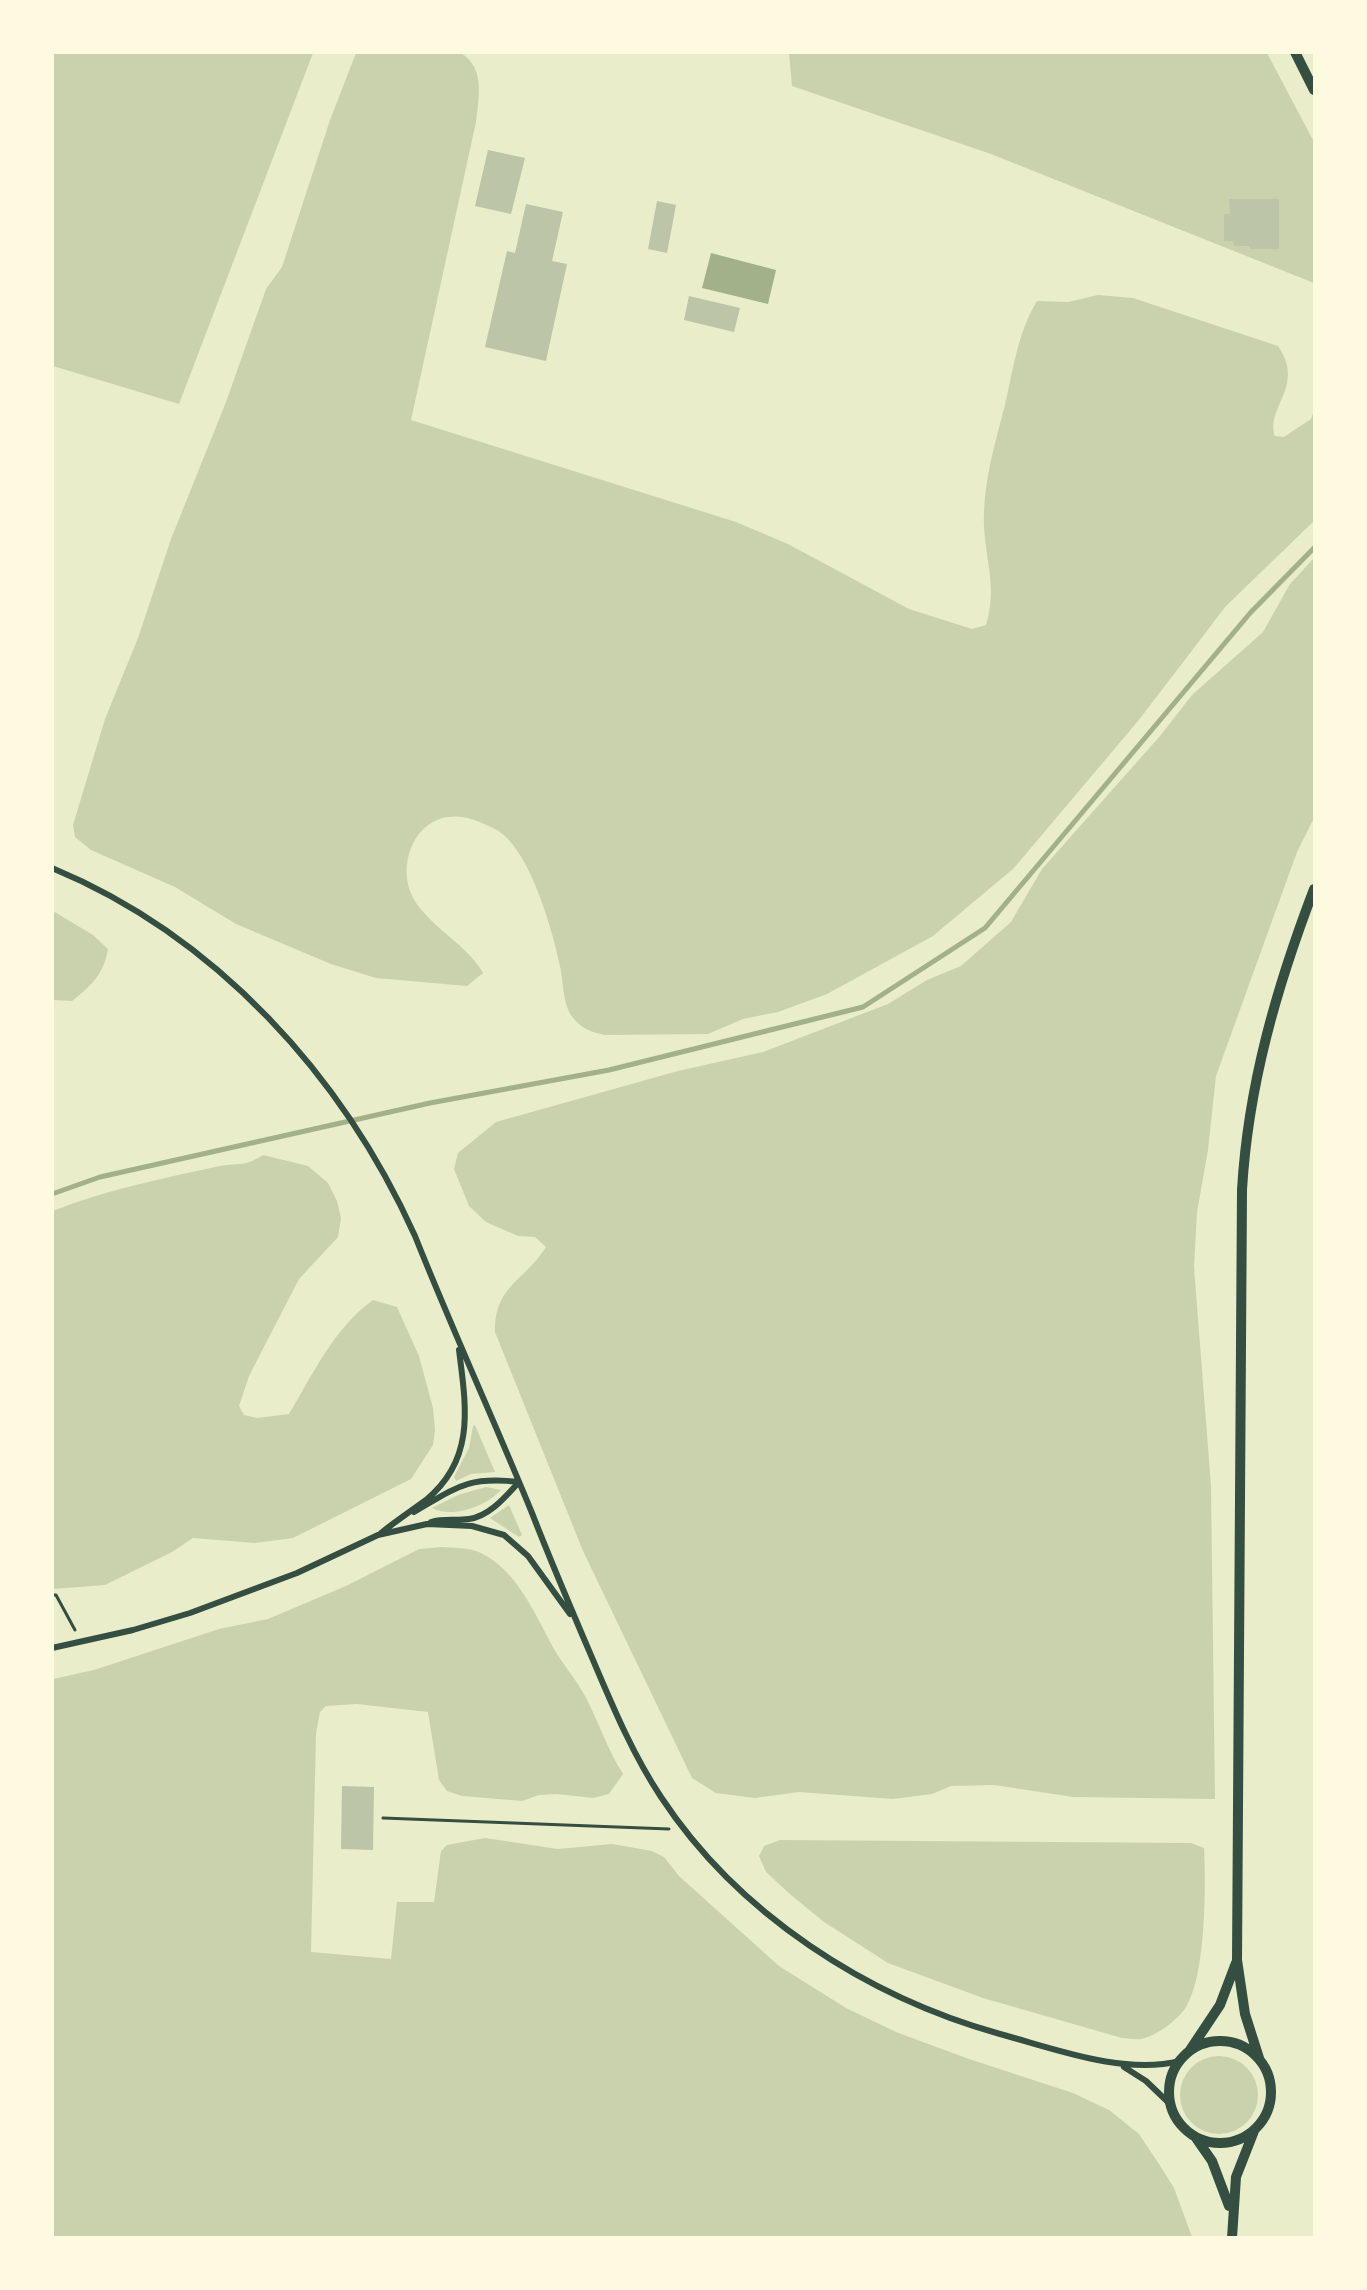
<!DOCTYPE html>
<html>
<head>
<meta charset="utf-8">
<style>
  body { margin:0 }
  #map { position:relative; width:1367px; height:2290px; overflow:hidden; background:#e9edc9; font-family:"Nunito Sans",sans-serif }
  canvas { display:block }
  .frame { position:absolute; inset:0; border:54px solid #fefae0; pointer-events:none }
</style>
</head>
<body>
<div id="map">
<canvas width="1367" height="2290"></canvas>
<div class="frame"></div>
</div>
<script>
const ctx = document.querySelector('canvas').getContext('2d');
ctx.lineJoin = 'round';
function fillPath(path, color) {
  ctx.fillStyle = color;
  ctx.fill(path, 'evenodd');
}
function stroke(path, color, width, dash) {
  ctx.strokeStyle = color;
  ctx.lineWidth = width;
  ctx.lineCap = dash ? 'butt' : 'round';
  ctx.setLineDash(dash || []);
  ctx.stroke(path);
}
fillPath(new Path2D(`
  M 52,53 L 313,53 L 179,404 L 53,366 Z
  M 356,53 L 461,53 C 485,68 479,97 476,122 L 411,420 L 736,522 L 788,544 L 909,609 L 972,629 L 986,625 C 999,584 982,553 984,512 C 985,477 996,439 1005,405 C 1013,370 1018,332 1037,301 L 1068,302 L 1098,295 L 1133,298 L 1278,346 C 1306,386 1265,408 1275,436 L 1284,437 L 1311,419 L 1314,410 L 1314,521 L 1226,606 L 1138,721 L 1014,868 L 933,936 L 827,994 L 778,1012 L 743,1019 L 708,1034 L 605,1035 C 590,1032 580,1028 571,1015 C 563,1003 563,980 560,966 C 553,931 529,846 495,829 C 484,824 473,818 461,817 C 423,812 401,850 408,884 C 415,920 467,942 483,973 L 467,986 L 376,978 L 331,964 L 236,924 L 175,887 L 91,850 L 75,837 L 73,825 L 105,719 L 138,638 L 171,539 L 226,402 L 266,289 L 282,267 L 330,120 Z
  M 789,53 L 1267,53 L 1314,142 L 1314,283 L 991,154 L 792,86 Z
  M 1314,558 L 1314,818 L 1297,852 L 1216,1076 L 1208,1150 L 1197,1212 L 1194,1267 L 1211,1486 L 1215,1799 L 1073,1797 L 994,1785 L 951,1786 L 932,1794 L 893,1799 L 799,1792 L 755,1798 L 716,1793 L 692,1778 L 583,1551 L 495,1332 C 495,1285 523,1283 546,1247 L 535,1237 L 518,1236 L 486,1222 L 469,1206 L 454,1169 L 458,1153 L 496,1122 L 678,1071 L 763,1052 L 888,1004 L 927,980 L 961,966 L 1011,922 L 1042,869 L 1160,736 L 1192,695 L 1263,632 L 1290,584 Z
  M 53,911 L 93,935 L 108,949 C 104,974 91,986 72,1001 L 53,1000 Z
  M 263,1155 L 308,1166 L 328,1183 L 337,1201 L 341,1218 L 338,1237 L 299,1279 L 249,1376 L 239,1406 L 244,1415 L 257,1418 L 289,1414 C 313,1374 334,1328 373,1300 L 397,1307 L 419,1356 L 433,1408 L 435,1430 L 433,1445 L 411,1479 L 293,1538 L 255,1543 L 193,1538 L 172,1552 L 105,1585 L 53,1589 L 53,1211 C 105,1190 160,1179 215,1167 C 237,1162 243,1168 263,1155 Z
  M 475,1425 L 495,1472 L 471,1474 L 456,1481 L 454,1477 L 469,1448 L 473,1426 Z
  M 486,1487 L 501,1490 C 486,1506 453,1519 432,1508 L 458,1495 Z
  M 509,1505 L 522,1535 L 519,1537 L 490,1518 Z
  M 441,1547 C 455,1548 468,1547 481,1553 C 520,1572 537,1620 557,1654 C 566,1668 577,1681 585,1696 C 599,1722 607,1749 623,1774 L 609,1794 L 593,1798 L 556,1794 L 539,1795 L 522,1801 L 462,1796 L 447,1791 L 439,1780 L 428,1712 L 357,1704 L 326,1706 L 320,1712 L 316,1733 L 311,1952 L 391,1959 L 397,1902 L 434,1902 L 441,1851 L 447,1845 L 485,1838 L 558,1849 L 612,1844 L 652,1851 L 664,1857 L 679,1876 L 779,1966 L 846,2008 L 896,2032 L 969,2059 L 1073,2093 L 1109,2110 L 1139,2134 L 1159,2164 L 1174,2188 L 1192,2237 L 53,2237 L 53,1679 L 94,1670 L 219,1629 L 268,1619 L 346,1586 L 419,1549 Z
  M 780,1840 L 1191,1843 L 1204,1848 C 1206,1886 1206,1975 1186,2007 C 1177,2021 1156,2036 1141,2039 C 1136,2040 1128,2038 1122,2038 L 983,1998 L 888,1963 L 824,1922 L 791,1895 L 766,1872 L 759,1856 L 764,1846 Z
  M1180 2095a39 39 0 1 1 78 0a39 39 0 1 1-78 0Z`), '#cad2ad');
fillPath(new Path2D(`
  M 711,253 L 776,270 L 768,304 L 702,288 Z`), '#a3b18a');
stroke(new Path2D(`
  M 52,1194 L 100,1177 L 430,1103 L 609,1070 L 863,1007 L 985,928 L 1251,612 L 1314,548`), '#a3b18a', 5);
fillPath(new Path2D(`
  M 488,150 L 525,158 L 511,214 L 475,206 Z
  M 1229,199 L 1279,199 L 1279,249 L 1250,249 L 1250,246 L 1234,246 L 1233,241 L 1224,241 L 1224,214 L 1230,214 Z
  M 657,201 L 676,205 L 667,253 L 648,249 Z
  M 526,204 L 563,212 L 552,261 L 567,264 L 546,361 L 485,347 L 507,251 L 515,253 Z
  M 689,296 L 740,308 L 734,332 L 684,320 Z
  M 342,1786 L 374,1787 L 373,1850 L 341,1849 Z`), '#bcc5a7');
stroke(new Path2D(`
  M 52,1595 L 56,1595 L 75,1630
  M 383,1818 L 669,1829`), '#344e41', 3);
stroke(new Path2D(`
  M 52,868 C 216,936 343,1076 415,1236 C 452,1329 494,1420 532,1513 C 551,1562 572,1611 593,1660 C 613,1707 633,1755 661,1797 C 738,1914 867,1997 1000,2034 C 1056,2049 1123,2075 1180,2061
  M 414,1512 C 457,1487 468,1476 519,1482
  M 431,1522 C 444,1518 456,1521 469,1519 C 490,1516 506,1496 519,1482
  M 381,1533 C 396,1521 411,1511 426,1500 C 476,1459 466,1406 459,1350
  M 52,1648 L 133,1630 L 190,1613 L 297,1573 L 378,1535 L 427,1524 L 472,1526 L 504,1535 L 528,1556 L 570,1614
  M 1124,2067 L 1146,2081 L 1170,2104`), '#344e41', 6);
stroke(new Path2D(`
  M 1295,52 L 1314,90
  M1169 2092a51 51 0 1 1 102 0a51 51 0 1 1-102 0Z
  M 1190,2050 L 1220,2005 L 1236,1963
  M 1259,2058 L 1245,2014 L 1237,1960 L 1242,1190 C 1248,1085 1277,986 1314,889
  M 1196,2138 L 1212,2161 L 1229,2206
  M 1232,2238 L 1236,2177 L 1254,2131`), '#344e41', 10);
</script>
</body>
</html>
